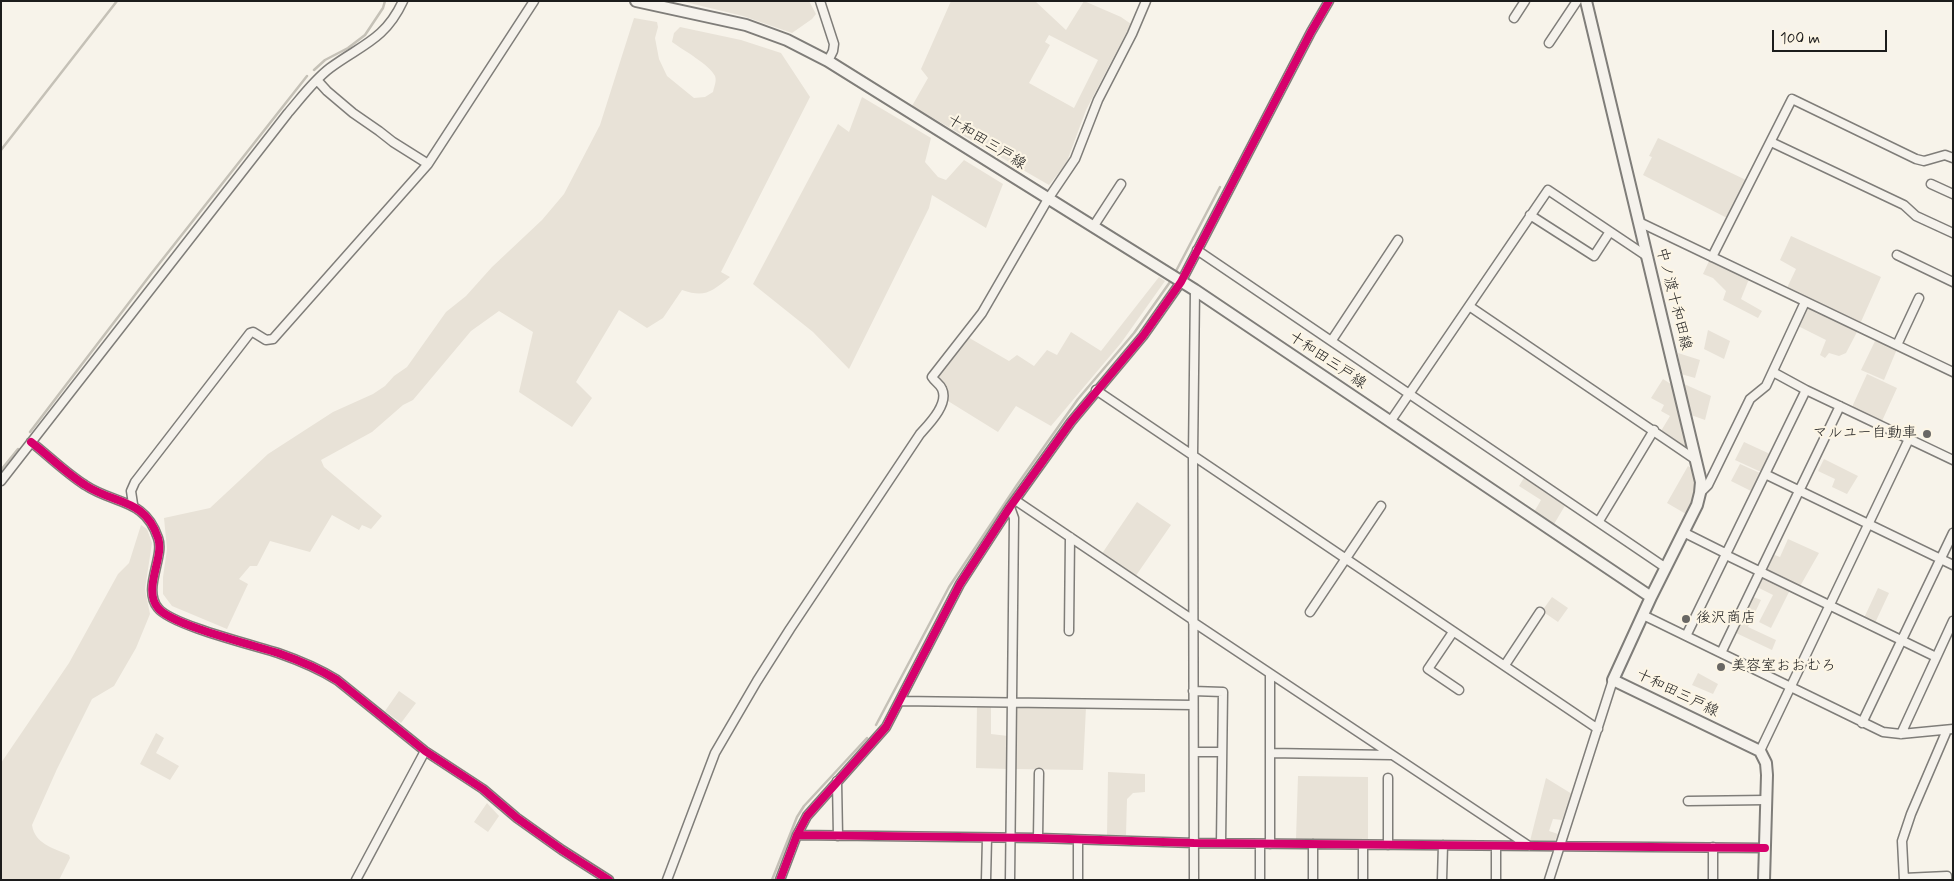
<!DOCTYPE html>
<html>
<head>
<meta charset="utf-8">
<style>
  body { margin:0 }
  #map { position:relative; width:1954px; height:881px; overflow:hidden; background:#f7f3ea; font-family:Mynerve,sans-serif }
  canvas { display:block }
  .frame { position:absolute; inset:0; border:2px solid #1c1c1c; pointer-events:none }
  .scale { position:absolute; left:1772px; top:30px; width:115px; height:22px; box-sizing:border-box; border:2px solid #1c1c1c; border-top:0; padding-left:6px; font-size:15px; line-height:18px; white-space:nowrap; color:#1c1c1c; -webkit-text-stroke:4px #fcf5e5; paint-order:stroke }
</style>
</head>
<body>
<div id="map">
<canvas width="1954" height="881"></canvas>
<div class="frame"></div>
<div class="scale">100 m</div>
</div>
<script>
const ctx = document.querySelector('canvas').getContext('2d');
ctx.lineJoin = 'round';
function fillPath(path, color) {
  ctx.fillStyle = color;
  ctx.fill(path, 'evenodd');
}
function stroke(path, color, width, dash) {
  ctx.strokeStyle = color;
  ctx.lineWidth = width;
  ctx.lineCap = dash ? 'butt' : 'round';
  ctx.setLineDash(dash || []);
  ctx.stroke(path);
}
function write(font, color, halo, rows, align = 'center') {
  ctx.font = font + ' Mynerve,"Klee One",sans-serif';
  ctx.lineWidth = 4.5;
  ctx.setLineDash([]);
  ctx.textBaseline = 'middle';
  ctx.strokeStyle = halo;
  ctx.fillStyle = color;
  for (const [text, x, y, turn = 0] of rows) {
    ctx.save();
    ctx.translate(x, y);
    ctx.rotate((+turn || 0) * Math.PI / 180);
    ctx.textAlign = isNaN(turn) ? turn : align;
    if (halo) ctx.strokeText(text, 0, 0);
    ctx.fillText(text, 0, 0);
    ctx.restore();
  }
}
fillPath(new Path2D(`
  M 681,1 L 809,1 L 816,14 L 812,19 L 792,33 L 743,16 Z
  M 951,1 L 1035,1 L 1066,30 L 1084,1 L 1121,17 L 1131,24 L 1086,110 L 1066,164 L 1049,185 L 912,106 L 928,78 L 921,69 ZM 1049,35 L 1098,60 L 1074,108 L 1029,83 L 1050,45 L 1045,42 Z
  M 634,18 L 657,22 L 658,27 L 655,38 L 659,59 L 667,76 L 694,98 L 705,97 L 713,92 C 714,87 717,81 715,76 C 710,65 683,50 672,42 L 674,33 L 680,27 L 741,40 L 781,53 L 810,97 L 721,272 L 730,277 C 711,292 705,298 682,290 L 663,318 L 647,328 L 619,310 L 576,382 L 592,398 L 572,427 L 519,392 L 533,332 L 499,311 L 471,331 L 413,400 L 403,405 L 372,432 L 321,460 L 324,467 L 382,516 L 371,529 L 362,525 L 359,530 L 332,515 L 310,552 L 270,541 L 257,566 L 250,566 L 239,579 L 248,584 L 227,629 L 172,606 L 163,594 L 163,577 L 167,549 L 164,518 L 210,508 L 268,454 L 333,412 L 373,394 L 385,386 L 394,376 L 407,367 L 446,312 L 466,296 L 492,267 L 542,220 L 564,194 L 600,125 Z
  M 862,97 L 931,138 L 925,162 L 938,177 L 946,180 L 964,160 L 1003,184 L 986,228 L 932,195 L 929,208 L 849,369 L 813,332 L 753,284 L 838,124 L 849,132 Z
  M 1658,138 L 1746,180 L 1727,218 L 1643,175 L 1652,157 L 1649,156 Z
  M 1791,236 L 1881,277 L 1860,324 L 1786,290 L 1796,269 L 1780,260 Z
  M 1709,261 L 1749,279 L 1741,299 L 1762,311 L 1758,318 L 1723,300 L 1726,291 L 1713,278 L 1703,274 Z
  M 1159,277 L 1165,281 L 1121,343 L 1051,426 L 1016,406 L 998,432 L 948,401 L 947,387 L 936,378 L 966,336 L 1009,361 L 1017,355 L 1034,366 L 1047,350 L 1057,355 L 1071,332 L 1101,351 Z
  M 1807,307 L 1857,332 L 1846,353 L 1839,356 L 1829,353 L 1825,358 L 1820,355 L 1826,340 L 1798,326 Z
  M 1708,330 L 1730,341 L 1724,359 L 1704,349 Z
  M 1876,339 L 1897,349 L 1884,380 L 1861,370 Z
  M 1678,353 L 1700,360 L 1695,378 L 1681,374 Z
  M 1867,374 L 1897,388 L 1882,421 L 1852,407 Z
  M 1663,379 L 1674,386 L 1689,450 L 1661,431 L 1670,416 L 1661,411 L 1664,405 L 1651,398 Z
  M 1684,384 L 1711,396 L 1705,420 L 1691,415 Z
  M 1744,442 L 1770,454 L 1761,472 L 1735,460 Z
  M 1824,459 L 1858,476 L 1847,494 L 1832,487 L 1835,479 L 1818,471 Z
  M 1740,464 L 1760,473 L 1751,491 L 1731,481 Z
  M 1688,466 L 1694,470 C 1696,486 1693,500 1686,514 L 1667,503 Z
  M 1525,476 L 1566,504 L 1554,524 L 1534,512 L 1541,500 L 1519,486 Z
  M 1137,502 L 1171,525 L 1135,577 L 1101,555 Z
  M 141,525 L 147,529 L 152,543 L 145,589 L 150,614 L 136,648 L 114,686 L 92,699 L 57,769 L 32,825 C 35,844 53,848 69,855 L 70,858 L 59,880 L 1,880 L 1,763 L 69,663 L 118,574 L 129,563 Z
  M 1788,539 L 1819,553 L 1799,588 L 1764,571 L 1772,554 L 1780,557 Z
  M 1762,576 L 1790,590 L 1771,628 L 1759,622 L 1773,595 L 1757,587 Z
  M 1878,588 L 1889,593 L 1875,623 L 1864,618 Z
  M 1751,596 L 1761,600 L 1748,627 L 1776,640 L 1772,650 L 1734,632 Z
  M 1552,597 L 1568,608 L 1558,622 L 1542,611 Z
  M 1698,673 L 1718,684 L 1713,694 L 1692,685 Z
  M 399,691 L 416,703 L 401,723 L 385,711 Z
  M 977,705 L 991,705 L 991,734 L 1008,736 L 1007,769 L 976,768 Z
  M 1015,707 L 1086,707 L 1083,770 L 1014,769 Z
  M 156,733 L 164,738 L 156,753 L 179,766 L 170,780 L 140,764 Z
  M 1108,772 L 1145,774 L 1145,792 L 1133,793 L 1127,799 L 1126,835 L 1107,836 Z
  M 1298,776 L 1368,777 L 1368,840 L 1296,839 Z
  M 1546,778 L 1572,794 L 1562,820 L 1553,819 L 1549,831 L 1558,834 L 1555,841 L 1530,841 Z
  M 487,803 L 499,816 L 488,832 L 474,822 Z`), '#e8e2d7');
stroke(new Path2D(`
  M 314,70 L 325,60 L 348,48 L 365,35 L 383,8 L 385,1
  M 1,150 L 117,1
  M 1175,273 L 1220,187
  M 30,432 L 151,274 L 307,76
  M 1,470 L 18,449
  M 876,725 L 949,587 L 1017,485 L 1078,399 L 1134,333 L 1170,282
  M 772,880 L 797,817 L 804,806 L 867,738`), '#c5c1b7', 2.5);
const minor = new Path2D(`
  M 820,1 L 834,44 L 833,51 L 828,61
  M 1514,18 L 1525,1
  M 1549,43 L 1577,1
  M 317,80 L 327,91 L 353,113 L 379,131 L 393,142 L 428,164
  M 1771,142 L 1904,205 L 1916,216 L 1953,233
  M 1931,184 L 1953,194
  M 1530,215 L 1594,256 L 1609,233
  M 1639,222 L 1953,372
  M 1093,227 L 1121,184
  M 1197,250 L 1666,568
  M 1897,255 L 1953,282
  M 1712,257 L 1792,99 L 1916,159 L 1924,161 L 1945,155 L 1953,158
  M 1469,306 L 1696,460
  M 1332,340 L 1398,240
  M 1897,345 L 1919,298
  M 1773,372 L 1806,390 L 1953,460
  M 1096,390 L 1598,729
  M 1390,422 L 1548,190 L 1648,257
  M 31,442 C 49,456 66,473 85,485 C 115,505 145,498 158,538 C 165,557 142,589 158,608 C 171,625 253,645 278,653 C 298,660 318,668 337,680 L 425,751 L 483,789 L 517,818 L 562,850 L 609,880
  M 1765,474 L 1953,565
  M 1,481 L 288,113 C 301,98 314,80 330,68 C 361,45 385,40 403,1
  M 1700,493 L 1708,485 L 1750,399 L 1766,386 L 1805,302
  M 1015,500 L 1193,620
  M 133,504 L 131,491 L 135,482 L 250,333 L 253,332 L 266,340 L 273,339 L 428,164 L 534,1
  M 1599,521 L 1654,430
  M 1683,532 L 1727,554
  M 1726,555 L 1936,657
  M 1310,612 L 1381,506
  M 1643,615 L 1883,732 L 1901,734 L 1953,729
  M 1193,622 L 1529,846
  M 1069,631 L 1070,537
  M 1453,632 L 1428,669 L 1459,690
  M 1686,636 L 1806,390
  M 1721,653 L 1840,406
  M 1505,665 L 1540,612
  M 1193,691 L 1223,692 L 1221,843
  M 900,701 L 1193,705
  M 1862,723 L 1953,533
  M 1901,734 L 1953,621
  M 1760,751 L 1909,439
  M 1195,752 L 1222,752
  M 1270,753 L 1391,755
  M 837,781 L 838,836
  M 1688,801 L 1766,800
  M 797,835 L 1038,838 L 1194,843 L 1765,848
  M 1038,838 L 1039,773
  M 1270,844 L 1270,674
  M 1388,845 L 1388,778
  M 1904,878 L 1947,876 L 1947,880
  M 356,880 L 425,751
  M 667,880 L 715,753 L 757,681 L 790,629 L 920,434 C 929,424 949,404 942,389 C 940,384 935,382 932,377 L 982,313 L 1048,199 L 1075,159 L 1098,100 L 1132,34 L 1146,1
  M 780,880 L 797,835 L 807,816 L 886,727 L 960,584 L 1010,507 L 1071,422 L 1143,336 L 1181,282 L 1311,32 L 1329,1
  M 986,880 L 987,838
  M 1010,880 L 1014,518 L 1010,507
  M 1078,880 L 1078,840
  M 1194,880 L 1193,456 L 1195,290
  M 1260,880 L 1260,844
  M 1313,880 L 1313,844
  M 1363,880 L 1363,845
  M 1442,880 L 1443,845
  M 1496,880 L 1496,846
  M 1549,880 L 1613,680
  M 1713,880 L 1713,847
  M 1904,880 L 1902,841 L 1911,814 L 1947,730`);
const major = new Path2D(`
  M 636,1 L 746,25 L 787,40 L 828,61 L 1195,290 L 1651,597
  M 1586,1 L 1701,482 L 1700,493 L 1697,505 L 1651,597 L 1613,680 L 1760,751 L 1766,763 L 1767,775 L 1764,880`);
stroke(minor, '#7f7d79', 11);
stroke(major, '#7f7d79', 14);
stroke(minor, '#f5f2ec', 8);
stroke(major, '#f5f2ec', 10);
stroke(new Path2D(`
  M 31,442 C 49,456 66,473 85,485 C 115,505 145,498 158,538 C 165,557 142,589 158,608 C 171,625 253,645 278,653 C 298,660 318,668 337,680 L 425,751 L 483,789 L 517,818 L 562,850 L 609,880
  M 797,835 L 1038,838 L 1194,843 L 1765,848
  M 780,880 L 797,835 L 807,816 L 886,727 L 960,584 L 1010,507 L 1071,422 L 1143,336 L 1181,282 L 1311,32 L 1329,1`), '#d6006c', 8);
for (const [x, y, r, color] of [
  [1927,434,5,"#696764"],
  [1686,619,5,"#696764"],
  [1721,667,5,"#696764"]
]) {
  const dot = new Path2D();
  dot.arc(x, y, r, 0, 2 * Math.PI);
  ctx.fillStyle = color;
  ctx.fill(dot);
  stroke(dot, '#fcf5e5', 2);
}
write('15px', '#1c1c1c', '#fcf5e5', [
  ["十和田三戸線",986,143,32],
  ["中ノ渡十和田線",1673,299,76],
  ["十和田三戸線",1327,361,34],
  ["十和田三戸線",1677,694,26]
]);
write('15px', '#1c1c1c', '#fcf5e5', [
  ["マルユー自動車",1917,434,"right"],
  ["後沢商店",1696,619],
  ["美容室おおむろ",1731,667]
], 'left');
</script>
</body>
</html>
